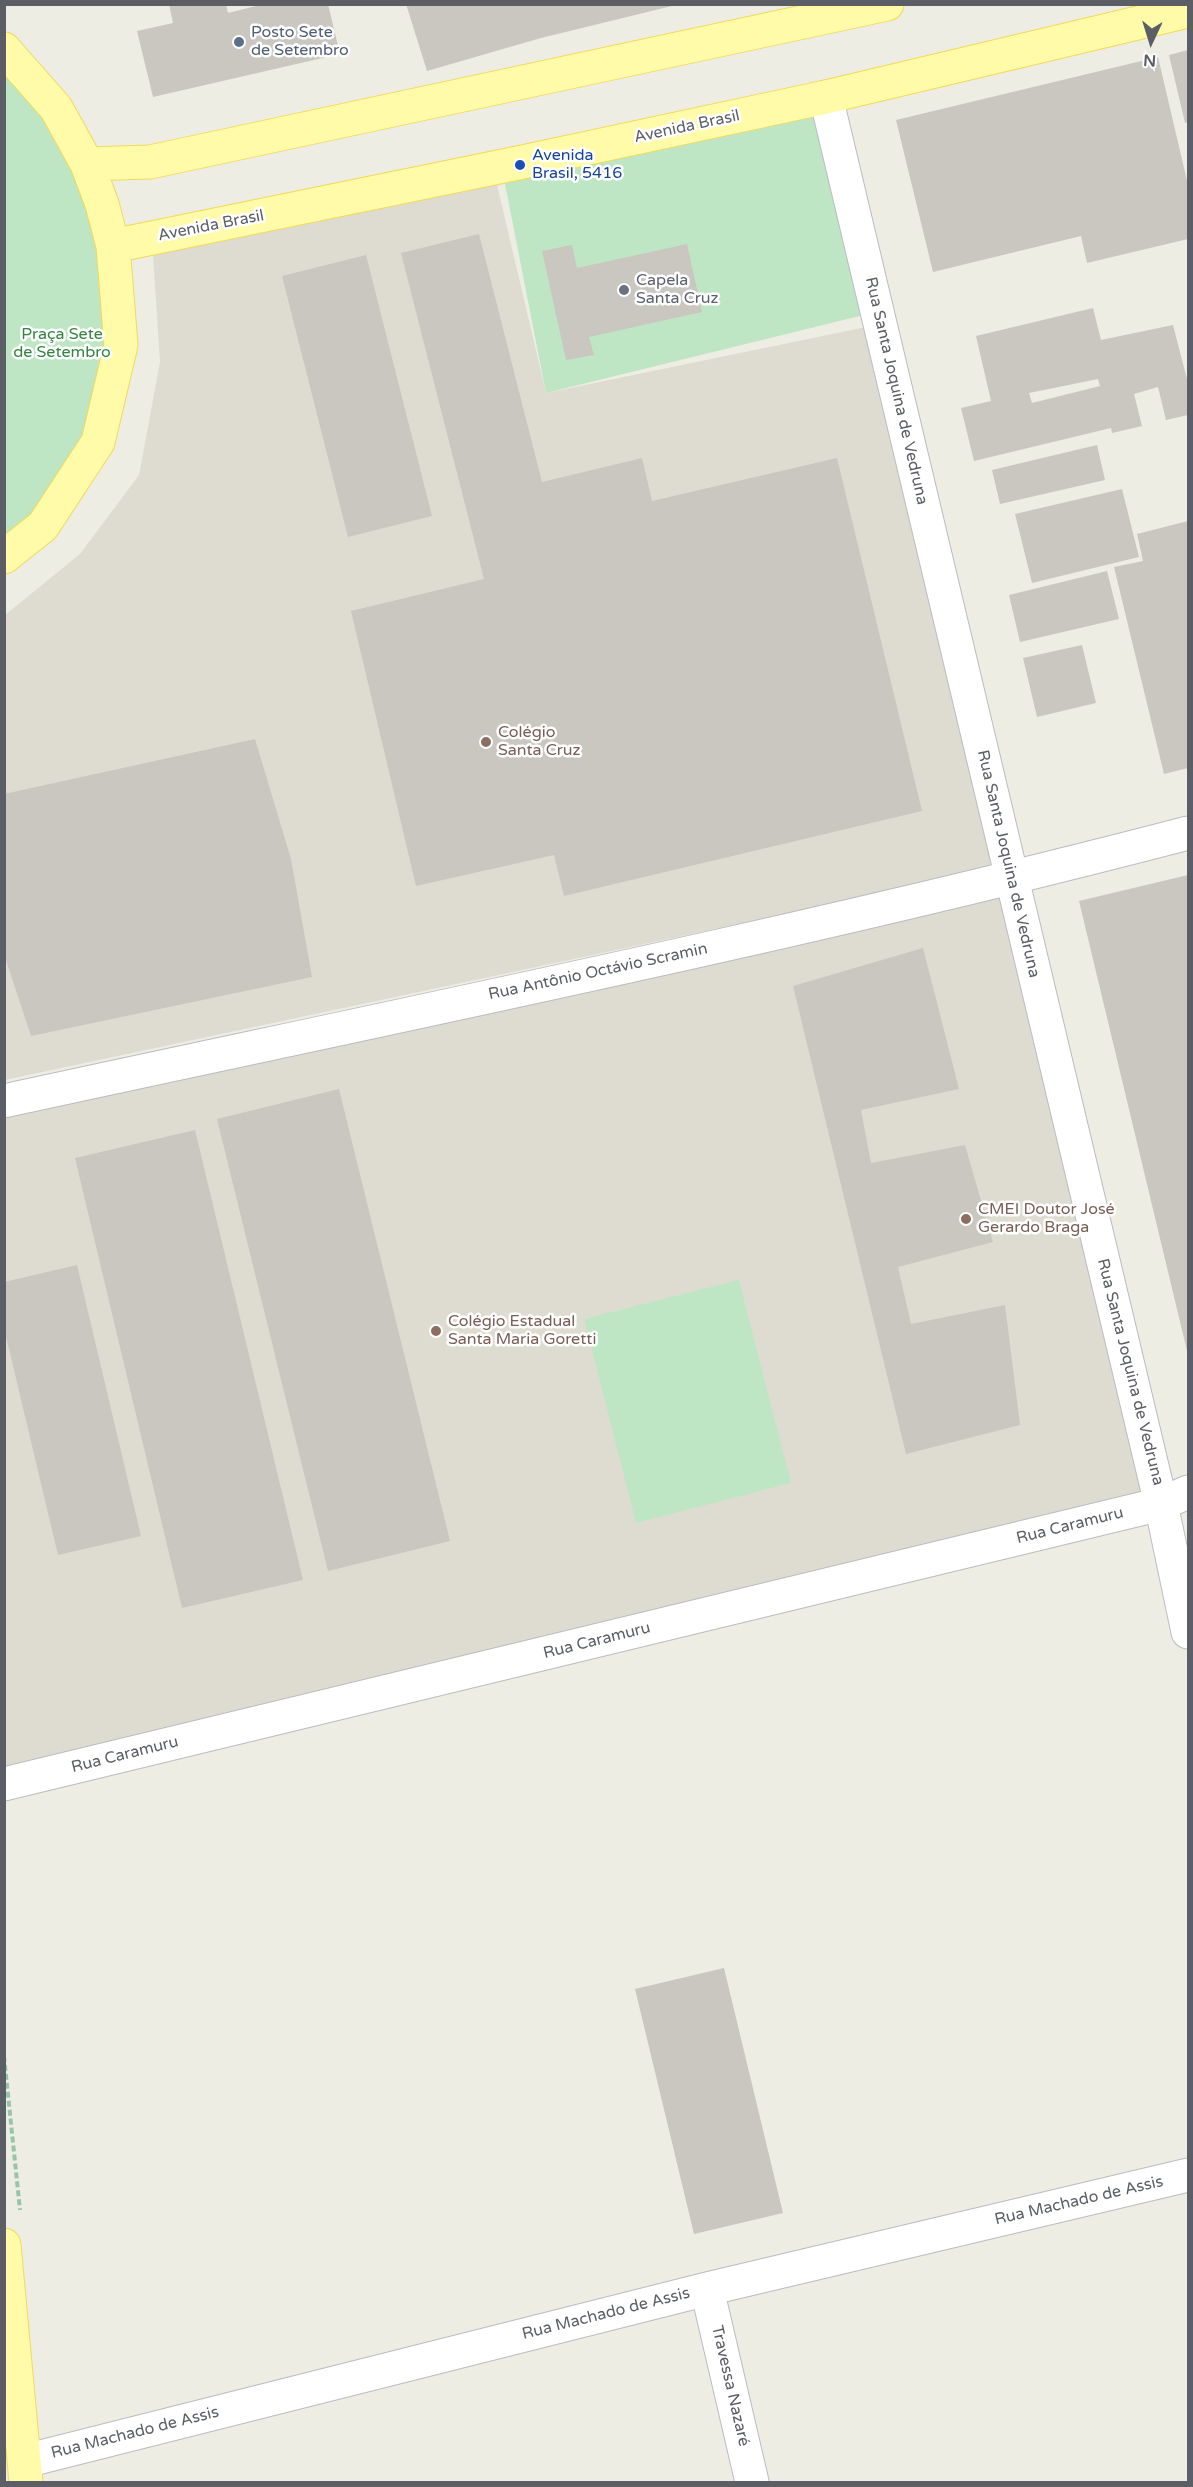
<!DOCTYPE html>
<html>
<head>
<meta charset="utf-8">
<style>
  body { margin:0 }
  #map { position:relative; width:1193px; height:2487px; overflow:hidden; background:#eeede3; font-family:"Varela Round",sans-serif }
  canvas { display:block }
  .frame { position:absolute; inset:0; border:6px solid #5b5e64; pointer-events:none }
  .north { position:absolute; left:1121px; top:12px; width:60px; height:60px; -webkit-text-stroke:4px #fff; paint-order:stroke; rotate:184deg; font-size:16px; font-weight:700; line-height:24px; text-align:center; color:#5b5e64 }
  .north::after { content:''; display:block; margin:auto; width:21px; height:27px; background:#5b5e64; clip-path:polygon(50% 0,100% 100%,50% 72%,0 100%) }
</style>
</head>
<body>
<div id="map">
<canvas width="1193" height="2487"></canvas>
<div class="frame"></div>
<div class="north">N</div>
</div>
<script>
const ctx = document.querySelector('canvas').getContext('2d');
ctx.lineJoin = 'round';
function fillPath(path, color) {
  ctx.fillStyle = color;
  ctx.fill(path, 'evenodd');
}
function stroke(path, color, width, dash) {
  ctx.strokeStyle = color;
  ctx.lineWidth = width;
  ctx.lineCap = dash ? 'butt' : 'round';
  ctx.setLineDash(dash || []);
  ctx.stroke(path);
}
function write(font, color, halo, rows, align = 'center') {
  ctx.font = font + ' "Varela Round",sans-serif';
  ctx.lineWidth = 5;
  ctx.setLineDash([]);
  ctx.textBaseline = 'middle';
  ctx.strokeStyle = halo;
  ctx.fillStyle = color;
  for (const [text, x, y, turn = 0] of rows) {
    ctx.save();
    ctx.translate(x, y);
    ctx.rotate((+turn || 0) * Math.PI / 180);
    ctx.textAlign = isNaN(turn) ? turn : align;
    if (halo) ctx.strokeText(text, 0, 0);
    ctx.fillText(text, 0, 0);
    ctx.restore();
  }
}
fillPath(new Path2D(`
  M 495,176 L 546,393 L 871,326 L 997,869 L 5,1080 L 5,615 L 80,554 L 139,475 L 160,362 L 153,255 Z
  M 1011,879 L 1161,1504 L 5,1784 L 4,1101 Z`), '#dedcd1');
fillPath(new Path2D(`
  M 5,49 L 15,59 L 113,246 L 98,442 L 5,557 Z
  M 820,113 L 868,314 L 546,393 L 504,179 Z
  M 739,1280 L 791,1483 L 636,1523 L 584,1319 Z`), '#bfe6c4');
fillPath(new Path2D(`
  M 169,4 L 226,4 L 228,13 L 264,4 L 328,4 L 340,54 L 153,97 L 137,31 L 173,23 Z
  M 406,4 L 676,4 L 676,5 L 541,38 L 427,71 Z
  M 1188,50 L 1188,122 L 1185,123 L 1169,55 Z
  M 1158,57 L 1188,185 L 1188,239 L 1087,263 L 1081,236 L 933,272 L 896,120 Z
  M 479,234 L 542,482 L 642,458 L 652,501 L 837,458 L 922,811 L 564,896 L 554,855 L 416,886 L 351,611 L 484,579 L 401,253 Z
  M 687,244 L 702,312 L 589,337 L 594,355 L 566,360 L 542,251 L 572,245 L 577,268 Z
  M 366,255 L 432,516 L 348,537 L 282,276 Z
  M 1093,308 L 1101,340 L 1173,325 L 1188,383 L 1188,415 L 1166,420 L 1158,387 L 1134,394 L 1142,426 L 1112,433 L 1111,428 L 974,461 L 961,408 L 991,401 L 976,336 ZM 1098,379 L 1100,386 L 1032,403 L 1029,393 Z
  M 1097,445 L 1105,480 L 1000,504 L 992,470 Z
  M 1122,489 L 1139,557 L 1032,583 L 1015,514 Z
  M 1188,521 L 1188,768 L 1164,774 L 1114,567 L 1143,561 L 1137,534 Z
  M 1107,571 L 1119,619 L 1020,642 L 1009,595 Z
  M 1082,645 L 1096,703 L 1037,717 L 1023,658 Z
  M 255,739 L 291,859 L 312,977 L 31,1036 L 4,954 L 4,794 Z
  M 1188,875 L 1188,1355 L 1079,901 Z
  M 923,948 L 959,1089 L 861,1110 L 871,1163 L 965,1145 L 993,1242 L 898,1267 L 911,1324 L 1005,1305 L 1020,1425 L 906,1454 L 793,986 Z
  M 339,1089 L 450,1541 L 328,1571 L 217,1119 Z
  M 195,1130 L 303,1580 L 182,1608 L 75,1158 Z
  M 77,1265 L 141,1536 L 58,1555 L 4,1328 L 4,1282 Z
  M 724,1968 L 783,2213 L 694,2234 L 635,1989 Z`), '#c9c7c0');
const minor = new Path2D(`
  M 826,97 L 1161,1504 L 1188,1632
  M 4,1101 C 400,1015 797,935 1188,833
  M 4,1784 L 1161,1504 L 1188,1492
  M 707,2289 L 752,2482
  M 25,2461 L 707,2289 L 1188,2175`);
const major = new Path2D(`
  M 4,49 L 56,108 L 87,164 L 102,204 L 113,246 L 121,345 L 98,442 L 43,526 L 4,557
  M 87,164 L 150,162 L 887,4
  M 113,246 L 518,163 L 826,97 L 1188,11
  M 4,2245 L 26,2482`);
stroke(minor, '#bbbcc2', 35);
stroke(major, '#f4d957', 35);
stroke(new Path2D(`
  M 4,2056 L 20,2210`), '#97c5a9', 4, [6, 3]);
stroke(minor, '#fff', 33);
stroke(major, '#fffba8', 33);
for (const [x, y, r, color] of [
  [239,42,6,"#5c6f8a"],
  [520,165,6,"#1a4fb4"],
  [624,290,6,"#6b7280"],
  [486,742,6,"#8d6e63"],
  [966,1219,6,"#8d6e63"],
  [436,1331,6,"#8d6e63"]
]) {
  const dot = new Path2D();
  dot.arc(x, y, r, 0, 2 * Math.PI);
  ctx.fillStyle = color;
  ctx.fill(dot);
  stroke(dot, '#fff', 2);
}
write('16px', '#4e5e75', '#fff', [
  ["Posto Sete",251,33],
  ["de Setembro",251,51]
], 'left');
write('16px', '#5b5e64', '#fff', [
  ["Avenida Brasil",687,127,-12],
  ["Avenida Brasil",211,226,-11],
  ["Rua Santa Joquina de Vedruna",896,391,77],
  ["Rua Santa Joquina de Vedruna",1008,864,77],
  ["Rua Antônio Octávio Scramin",598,972,-12],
  ["Rua Santa Joquina de Vedruna",1130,1372,76],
  ["Rua Caramuru",1070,1526,-14],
  ["Rua Caramuru",597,1641,-14],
  ["Rua Caramuru",125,1755,-14],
  ["Rua Machado de Assis",1079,2201,-13],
  ["Rua Machado de Assis",606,2314,-14],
  ["Travessa Nazaré",730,2386,77],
  ["Rua Machado de Assis",135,2433,-14]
]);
write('16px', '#164399', '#fff', [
  ["Avenida",532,156],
  ["Brasil, 5416",532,174]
], 'left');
write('16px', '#5b616d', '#fff', [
  ["Capela",636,281],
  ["Santa Cruz",636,299]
], 'left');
write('16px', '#338440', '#fff', [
  ["Praça Sete",62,335],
  ["de Setembro",62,353]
]);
write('16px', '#785e54', '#fff', [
  ["Colégio",498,733],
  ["Santa Cruz",498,751],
  ["CMEI Doutor José",978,1210],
  ["Gerardo Braga",978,1228],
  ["Colégio Estadual",448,1322],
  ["Santa Maria Goretti",448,1340]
], 'left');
</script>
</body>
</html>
